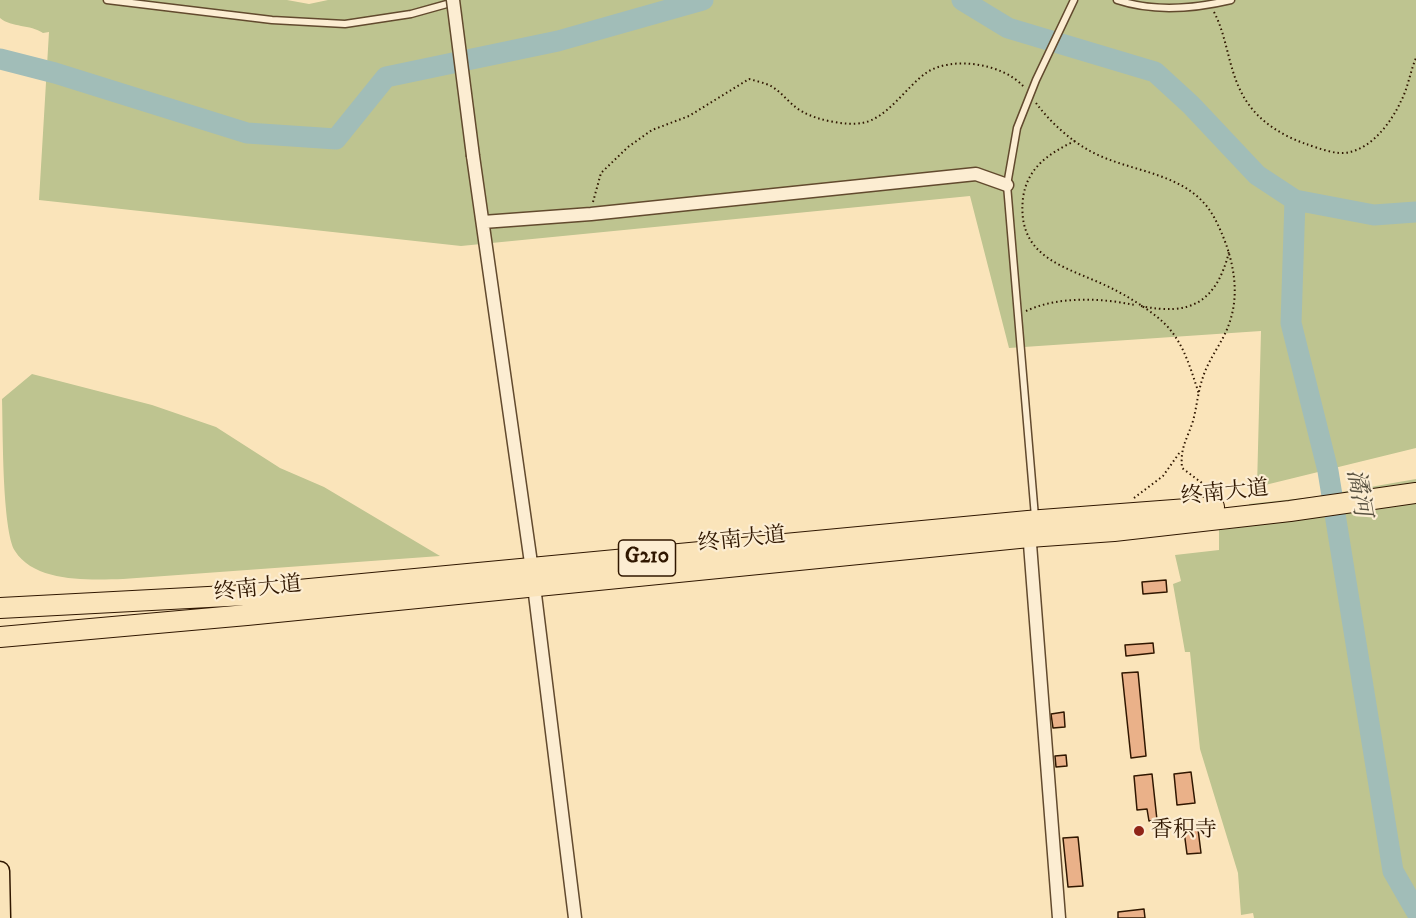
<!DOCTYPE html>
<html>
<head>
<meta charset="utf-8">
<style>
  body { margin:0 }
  canvas { display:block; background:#fae4ba }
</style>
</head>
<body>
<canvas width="1416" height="918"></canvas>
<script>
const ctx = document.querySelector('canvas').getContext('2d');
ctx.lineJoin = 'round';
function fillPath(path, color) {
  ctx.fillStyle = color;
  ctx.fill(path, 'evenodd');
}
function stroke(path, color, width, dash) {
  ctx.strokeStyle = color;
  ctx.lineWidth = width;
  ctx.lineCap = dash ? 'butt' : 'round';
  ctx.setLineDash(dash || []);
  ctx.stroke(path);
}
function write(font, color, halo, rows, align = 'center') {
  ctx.font = font + ' "IM FELL DW Pica","Noto Serif SC",serif';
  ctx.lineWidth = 4.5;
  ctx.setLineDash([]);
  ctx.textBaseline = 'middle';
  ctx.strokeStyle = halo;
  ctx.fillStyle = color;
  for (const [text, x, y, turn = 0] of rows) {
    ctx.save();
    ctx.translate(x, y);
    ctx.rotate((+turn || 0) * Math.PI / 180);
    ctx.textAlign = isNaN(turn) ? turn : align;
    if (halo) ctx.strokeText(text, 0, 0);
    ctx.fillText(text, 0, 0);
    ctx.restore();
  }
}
fillPath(new Path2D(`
  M 0,0 L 287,0 L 309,4 L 328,0 L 1416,0 L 1416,448 L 1257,487 L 1261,331 L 1009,348 L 970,196 L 461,246 L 39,200 L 49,32 L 43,33 C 30,24 12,28 0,18 Z
  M 32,374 L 152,405 L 216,427 L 280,468 L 324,487 L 440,556 L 123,579 C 91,580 35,583 15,551 C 2,530 3,429 2,399 Z
  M 1416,479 L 1416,918 L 1254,918 L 1253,913 L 1241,915 L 1238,873 L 1200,749 L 1190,652 L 1185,652 L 1173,584 L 1181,581 L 1175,555 L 1219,550 L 1219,530 L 1251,526 L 1249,504 L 1313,497 Z`), '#bec490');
stroke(new Path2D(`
  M 962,0 L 1008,28 L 1155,72 L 1191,105 L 1257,175 L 1295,200 L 1374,215 L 1416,212
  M 0,59 L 55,73 L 247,133 L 336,139 L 386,77 L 558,41 L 703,0
  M 1295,200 L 1291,323 L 1328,471 L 1393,871 L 1416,911`), '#a1bdb8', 21);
const building = new Path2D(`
  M 1166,580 L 1167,592 L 1143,594 L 1142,582 Z
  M 1153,643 L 1154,653 L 1126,656 L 1125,645 Z
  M 1138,672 L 1146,756 L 1131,758 L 1122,673 Z
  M 1064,712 L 1065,727 L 1053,728 L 1051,714 Z
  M 1066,755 L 1067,766 L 1056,767 L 1055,756 Z
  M 1191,772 L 1195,803 L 1177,805 L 1174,774 Z
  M 1152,774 L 1157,820 L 1149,821 L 1147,809 L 1137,810 L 1134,776 Z
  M 1198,829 L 1201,853 L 1187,854 L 1184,831 Z
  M 1078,837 L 1083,886 L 1068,887 L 1063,838 Z
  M 1144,909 L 1145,918 L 1118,918 L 1118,912 Z`);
fillPath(building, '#eab189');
stroke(building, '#301700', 1.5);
const service = new Path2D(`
  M 107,0 L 272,20 L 345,24 L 411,14 L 454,2
  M 1117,0 C 1153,12 1193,9 1231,0
  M 1035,517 L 1007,185 L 1017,128 L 1036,80 L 1074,0`);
const minor = new Path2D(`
  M 473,156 L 532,570 L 575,918
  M 483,222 L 591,214 L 976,174 L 1007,185
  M 1029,531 L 1059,918`);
const primary = new Path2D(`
  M 0,871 L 1,918`);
const trunk = new Path2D(`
  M 0,608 L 246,595 L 1028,521 L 1214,507
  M 0,637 L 247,615 L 1029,537 L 1114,531 L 1290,511 L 1416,493`);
stroke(service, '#624a2e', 9);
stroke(minor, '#624a2e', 15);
stroke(primary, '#301700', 21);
stroke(trunk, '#301700', 22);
stroke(new Path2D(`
  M 1214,12 C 1229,41 1228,74 1247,102 C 1260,122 1283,136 1306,144 C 1318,148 1338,156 1350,152 C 1373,147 1392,121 1401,101 C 1408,88 1410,72 1416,58
  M 1036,103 C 1050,122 1070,140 1090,151 C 1132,174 1190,171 1215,219 C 1231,250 1242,289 1229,324 C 1223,342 1209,358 1203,377 C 1198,391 1197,406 1193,421 C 1187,440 1180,447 1182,468 L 1214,492
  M 1075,141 C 1049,153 1027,168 1023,198 C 1016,261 1070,267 1113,289 C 1127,296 1143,306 1156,316 C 1182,336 1189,364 1199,394
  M 593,202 L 601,173 L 628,147 L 652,130 L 689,116 L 749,79 C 756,81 765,83 771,86 C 783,93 791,106 803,112 C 817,120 846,126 862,123 C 887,119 906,87 926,73 C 952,55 1004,64 1024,87
  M 1141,306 C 1190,316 1216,303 1229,252
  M 1026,311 C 1058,296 1101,298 1135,305
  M 1134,498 L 1163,476 L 1180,452`), '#301700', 2, [1.5, 3]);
stroke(service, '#fcedd2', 6);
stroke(minor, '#fcedd2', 12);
stroke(primary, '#fae4ba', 18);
stroke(trunk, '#fae4ba', 20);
const minorBridge = new Path2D(`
  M 453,0 L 473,156`);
stroke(minorBridge, '#624a2e', 15, []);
stroke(minorBridge, '#fcedd2', 12);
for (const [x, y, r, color] of [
  [1139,831,6,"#8f2418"]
]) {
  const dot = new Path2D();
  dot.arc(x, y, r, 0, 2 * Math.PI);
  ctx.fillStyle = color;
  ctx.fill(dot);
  stroke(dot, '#fcedd2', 2);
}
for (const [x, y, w] of [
  [647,558,57]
]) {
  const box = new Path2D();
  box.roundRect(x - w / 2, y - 18, w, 36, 4.5);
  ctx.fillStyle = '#fcedd2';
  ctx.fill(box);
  stroke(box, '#301700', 1.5);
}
write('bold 21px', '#301700', null, [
  ["G210",647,558]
]);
write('22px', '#301700', '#fcedd2', [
  ["终南大道",1225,494,-6],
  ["终南大道",742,541,-6],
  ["终南大道",258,590,-6]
]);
write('22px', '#301700', '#fcedd2', [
  ["香积寺",1151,831]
], 'left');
write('italic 24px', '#585140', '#fcedd2', [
  ["潏河",1357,493,80]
]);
</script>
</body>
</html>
